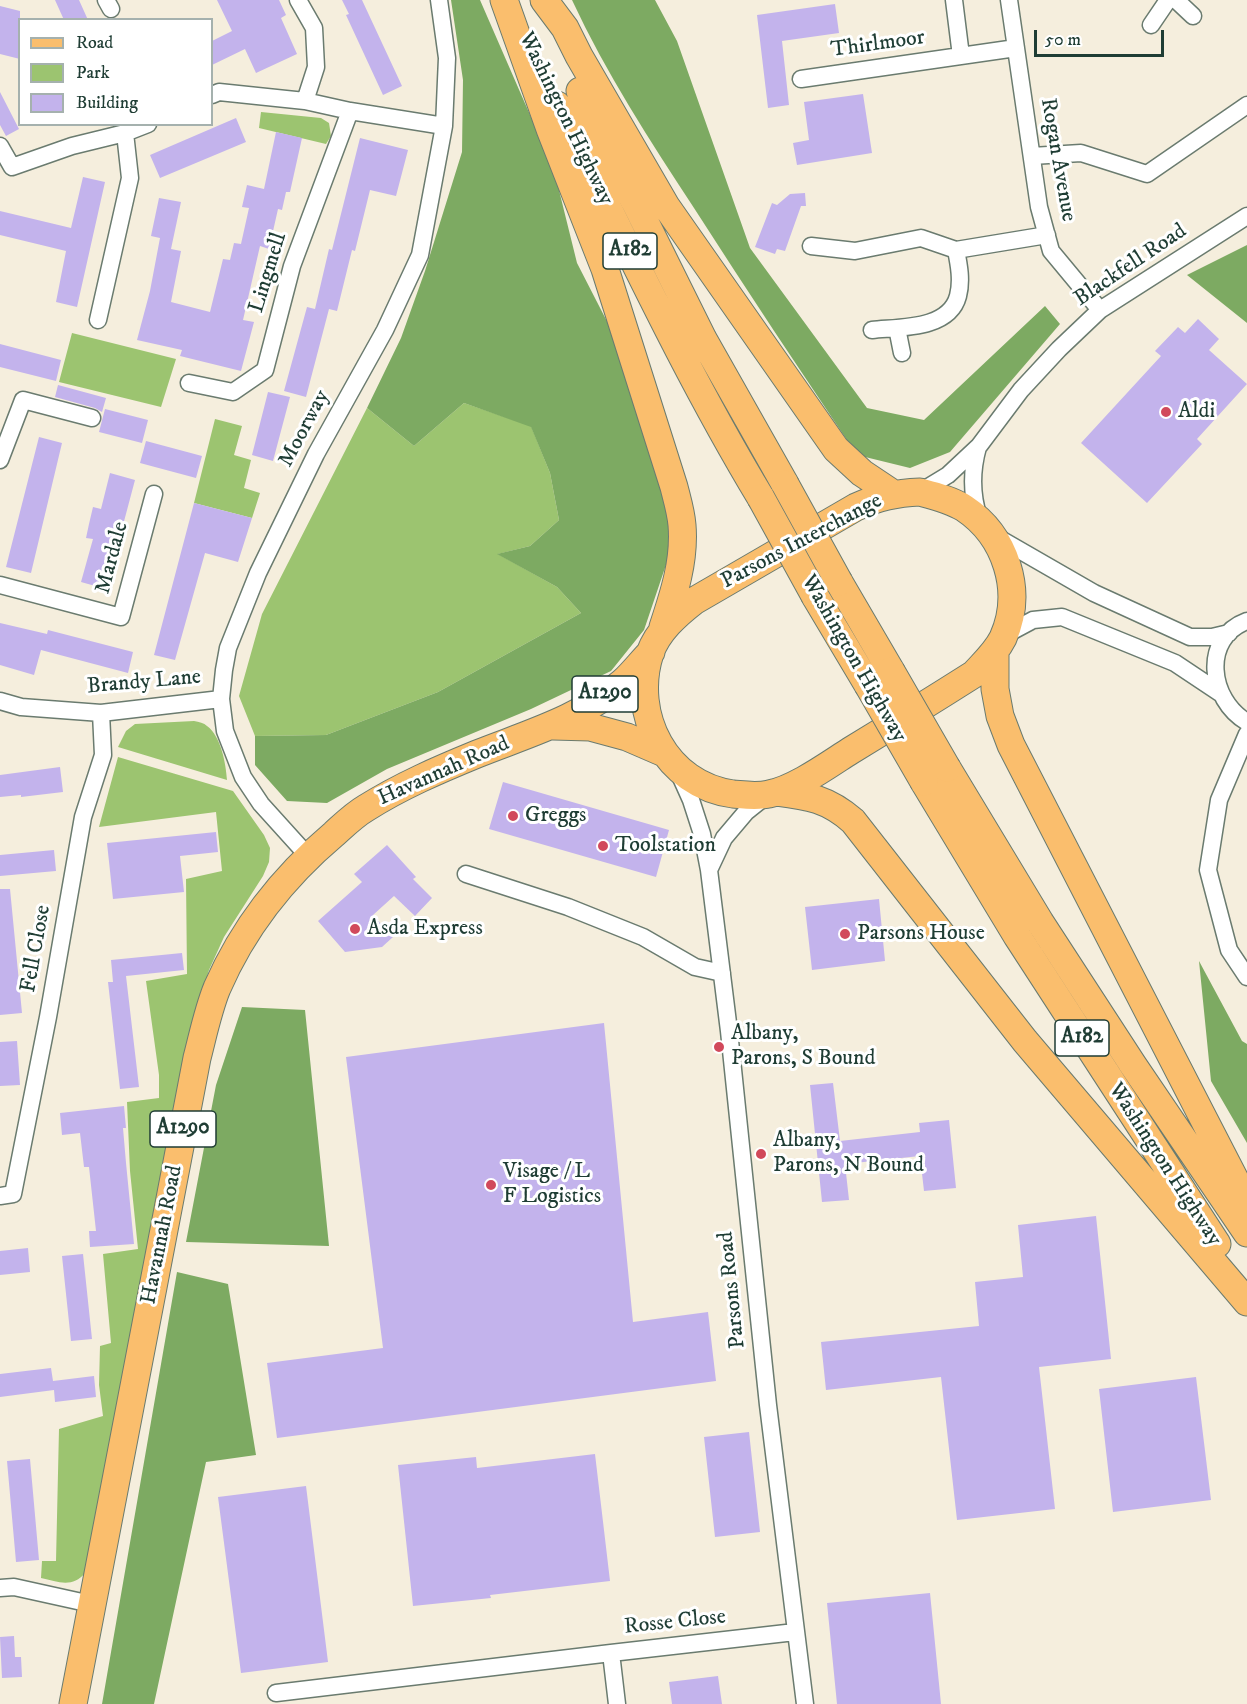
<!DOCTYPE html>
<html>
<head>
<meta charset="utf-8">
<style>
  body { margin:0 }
  #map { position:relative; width:1247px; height:1704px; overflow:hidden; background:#f5eedd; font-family:"IM FELL DW Pica",serif }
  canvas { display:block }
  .legend { position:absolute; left:18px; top:18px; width:195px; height:108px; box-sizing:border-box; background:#fff; border:2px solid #a5b1ae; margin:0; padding:8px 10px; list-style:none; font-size:18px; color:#1f3d34 }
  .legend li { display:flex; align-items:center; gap:12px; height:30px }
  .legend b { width:30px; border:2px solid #a5b1ae }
  .scale { position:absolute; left:1034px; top:30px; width:130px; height:27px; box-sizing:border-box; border:3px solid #1f3d34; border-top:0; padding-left:8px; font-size:18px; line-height:21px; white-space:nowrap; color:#1f3d34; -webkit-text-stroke:4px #fff; paint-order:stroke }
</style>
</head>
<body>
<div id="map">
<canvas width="1247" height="1704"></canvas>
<ul class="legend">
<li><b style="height:8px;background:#fabe6d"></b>Road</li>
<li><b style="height:16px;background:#9cc470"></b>Park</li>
<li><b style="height:16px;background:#c3b3ec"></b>Building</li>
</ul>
<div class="scale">50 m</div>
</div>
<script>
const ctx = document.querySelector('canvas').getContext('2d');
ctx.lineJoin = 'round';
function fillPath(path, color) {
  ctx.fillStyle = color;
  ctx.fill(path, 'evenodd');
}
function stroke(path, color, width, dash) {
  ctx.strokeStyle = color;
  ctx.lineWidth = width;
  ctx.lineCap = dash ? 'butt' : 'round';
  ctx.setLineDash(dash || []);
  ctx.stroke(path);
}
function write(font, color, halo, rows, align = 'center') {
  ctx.font = font + ' "IM FELL DW Pica",serif';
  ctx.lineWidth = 6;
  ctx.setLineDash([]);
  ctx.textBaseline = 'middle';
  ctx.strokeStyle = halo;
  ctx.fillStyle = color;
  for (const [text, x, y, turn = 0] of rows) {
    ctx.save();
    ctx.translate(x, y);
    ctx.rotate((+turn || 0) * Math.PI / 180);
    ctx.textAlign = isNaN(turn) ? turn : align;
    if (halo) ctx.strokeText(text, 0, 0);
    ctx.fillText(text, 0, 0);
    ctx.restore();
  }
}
fillPath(new Path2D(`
  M 261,112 L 321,118 L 329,123 L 331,136 L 326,144 L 259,128 Z
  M 72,333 L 176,359 L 161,407 L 59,382 Z
  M 464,403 L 531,426 L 550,473 L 559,520 L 530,546 L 498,554 L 557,587 L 581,613 L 438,692 L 326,735 L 255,736 L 239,696 L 262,614 L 367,408 L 414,446 Z
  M 215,419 L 242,426 L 234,455 L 251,460 L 244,488 L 260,493 L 252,518 L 194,503 Z
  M 194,721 C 199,722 204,723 207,726 C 221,736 226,764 227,780 L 118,747 L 126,731 L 135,724 Z
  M 118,757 L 233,791 L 264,835 L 270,848 L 269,862 L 263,876 L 224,937 L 209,970 L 187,1044 L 85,1573 C 73,1588 58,1582 41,1578 L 42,1561 L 56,1561 L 59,1429 L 103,1416 L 99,1385 L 100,1346 L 111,1343 L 103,1254 L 138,1249 L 130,1171 L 127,1102 L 159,1098 L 159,1075 L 146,981 L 187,974 L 186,879 L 222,871 L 216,812 L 99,827 Z`), '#9cc470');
fillPath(new Path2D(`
  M 451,0 L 480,0 L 554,170 L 577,263 L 616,339 L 666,501 L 671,550 L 644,630 L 611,671 L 531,709 L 387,769 L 327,803 L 287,801 L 255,765 L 255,736 L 326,735 L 438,692 L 581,613 L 557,587 L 497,554 L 530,546 L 559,520 L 550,473 L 531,427 L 464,403 L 414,446 L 367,408 L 401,338 L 425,271 L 462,152 L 463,80 Z
  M 572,0 L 655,0 L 677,41 L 750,248 L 867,408 L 924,420 L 1045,306 L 1060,324 L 950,452 L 910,468 L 857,455 C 802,373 747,291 694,208 C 650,141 606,73 572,0 Z
  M 1247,245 L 1247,323 L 1187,275 Z
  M 1199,961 L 1242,1041 L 1247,1044 L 1247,1143 L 1211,1081 Z
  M 242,1007 L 305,1010 L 329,1246 L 186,1242 L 216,1085 Z
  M 177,1272 L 228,1284 L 256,1455 L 206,1462 L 154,1704 L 102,1704 Z`), '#7daa62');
fillPath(new Path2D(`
  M 55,0 L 79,0 L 88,20 L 64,20 Z
  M 217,0 L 279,0 L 286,15 L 281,18 L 297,54 L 256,73 L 245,49 L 212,65 L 212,41 L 232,31 Z
  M 342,0 L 362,0 L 402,86 L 383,95 L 346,15 L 349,14 Z
  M 835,4 L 839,33 L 782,41 L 789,105 L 768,108 L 757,15 Z
  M 0,6 L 20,11 L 20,59 L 0,54 Z
  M 0,92 L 19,129 L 6,136 L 0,125 Z
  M 863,94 L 872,153 L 797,165 L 793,143 L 809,140 L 804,102 Z
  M 236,118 L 246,142 L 160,178 L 150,155 Z
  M 276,132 L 302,138 L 290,192 L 286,192 L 282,210 L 278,209 L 269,249 L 260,246 L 243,320 L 254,322 L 241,371 L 180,356 L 182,350 L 137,340 L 150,291 L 160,238 L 151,236 L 159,198 L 181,202 L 171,249 L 181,251 L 171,302 L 210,312 L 223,259 L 230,260 L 234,243 L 241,244 L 249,208 L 242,207 L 247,185 L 264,189 Z
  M 360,138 L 408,150 L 396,196 L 370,190 L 355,251 L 352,250 L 337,311 L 329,309 L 306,397 L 284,391 L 307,307 L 315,309 L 329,249 L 332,250 Z
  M 83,177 L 105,182 L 77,307 L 56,302 L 66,251 L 0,235 L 0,211 L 71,228 Z
  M 805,193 L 806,206 L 801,206 L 785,251 L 777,249 L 775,254 L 755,247 L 772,203 L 777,205 L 790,194 Z
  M 1198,319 L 1219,339 L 1209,350 L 1247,384 L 1197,439 L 1202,444 L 1147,503 L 1081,443 L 1161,356 L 1155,351 L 1178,327 L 1185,333 Z
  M 0,344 L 61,360 L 56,381 L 0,367 Z
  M 58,385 L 106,398 L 102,412 L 95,408 L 55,397 Z
  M 268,392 L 290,397 L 273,461 L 252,455 Z
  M 105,409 L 148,420 L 142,443 L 99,432 Z
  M 39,437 L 62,443 L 31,573 L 6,567 Z
  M 146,441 L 202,456 L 196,478 L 140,463 Z
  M 110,473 L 135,480 L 106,589 L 81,582 L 93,539 L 86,538 L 89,524 L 93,507 L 101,509 Z
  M 194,503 L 252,518 L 238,562 L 205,553 L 175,660 L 154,655 Z
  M 0,623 L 47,634 L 48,630 L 133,652 L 128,673 L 41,650 L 34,675 L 0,665 Z
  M 60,767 L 63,792 L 21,797 L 21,795 L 0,797 L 0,775 Z
  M 503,782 L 669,830 L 656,877 L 489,829 Z
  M 216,832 L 218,852 L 180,856 L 184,892 L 113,899 L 107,843 Z
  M 387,845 L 416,877 L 413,879 L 432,898 L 415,916 L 394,896 L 373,915 L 393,937 L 382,947 L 345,952 L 318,921 L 362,882 L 354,874 Z
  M 54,850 L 56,871 L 0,876 L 0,855 Z
  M 0,889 L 10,889 L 22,1013 L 0,1015 Z
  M 879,899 L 885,961 L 812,970 L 805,907 Z
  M 182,953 L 184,970 L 126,976 L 139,1087 L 120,1089 L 108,982 L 113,982 L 111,960 Z
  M 604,1023 L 633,1322 L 708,1312 L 716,1381 L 277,1438 L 267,1363 L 383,1348 L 346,1057 Z
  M 17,1041 L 20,1085 L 0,1086 L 0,1042 Z
  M 833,1083 L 840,1141 L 920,1132 L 919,1123 L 949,1120 L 956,1188 L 924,1191 L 920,1156 L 845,1164 L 849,1200 L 822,1202 L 810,1085 Z
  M 124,1106 L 126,1128 L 123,1128 L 126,1163 L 134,1244 L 90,1247 L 89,1231 L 96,1231 L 89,1167 L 84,1167 L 80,1133 L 62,1135 L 60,1113 Z
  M 1096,1216 L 1111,1359 L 1039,1367 L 1055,1509 L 957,1520 L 941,1377 L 826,1390 L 821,1342 L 979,1326 L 975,1282 L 1023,1277 L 1018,1225 Z
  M 28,1248 L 30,1272 L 0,1275 L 0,1251 Z
  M 83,1254 L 92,1339 L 71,1341 L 62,1256 Z
  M 51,1368 L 53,1381 L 94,1376 L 96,1397 L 55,1402 L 54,1390 L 0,1397 L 0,1374 Z
  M 1196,1377 L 1211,1500 L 1113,1512 L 1099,1389 Z
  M 749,1432 L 760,1532 L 715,1537 L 704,1437 Z
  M 595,1454 L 610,1581 L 490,1595 L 491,1598 L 413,1606 L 398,1465 L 476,1457 L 477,1468 Z
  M 30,1459 L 39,1560 L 16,1562 L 7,1461 Z
  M 306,1486 L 328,1662 L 241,1673 L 218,1497 Z
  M 930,1593 L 941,1704 L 837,1704 L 827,1603 Z
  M 14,1636 L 15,1657 L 21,1657 L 22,1677 L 2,1678 L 0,1637 Z
  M 718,1676 L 722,1704 L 672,1704 L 669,1682 Z`), '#c3b3ec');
const minor = new Path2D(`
  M 106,0 L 111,9
  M 298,0 L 314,28 L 316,67 L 305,101
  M 954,0 L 961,56
  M 1009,0 L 1039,207 L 1051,251 L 1100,310
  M 1176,0 L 1193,16
  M 1151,25 L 1168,0
  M 801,79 L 1016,48
  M 212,95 L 219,92 L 305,101 L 350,111 L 444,126
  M 0,146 L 12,167 L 72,146 L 125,133 L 148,124
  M 1032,156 L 1081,153 L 1147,174 L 1247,105
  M 811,246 L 855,251 L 921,238 L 956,250 L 1047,235
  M 98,320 L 130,178 L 125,133
  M 897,328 L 902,353
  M 872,330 C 899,327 949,330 958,296 C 962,281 959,265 956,250
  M 189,383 L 233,392 L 265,370 L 292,266 L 350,111
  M 978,447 C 971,472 971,494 979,518
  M 0,460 L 23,400 L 92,418
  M 920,492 L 948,475 L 979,446 L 1021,390 L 1059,349 L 1100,310 L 1247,216
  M 995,536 L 1094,593 L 1190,637 L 1212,637 L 1229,633
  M 0,585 L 121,617 L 154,494
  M 1247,621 C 1201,638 1209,700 1247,722
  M 1003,636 L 1033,620 L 1062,617 L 1175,663 L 1220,693
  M 0,701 L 21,707 L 101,713 L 221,699
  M 1247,734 L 1219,800 L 1208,870 L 1229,950 L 1247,977
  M 678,771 L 691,800 L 702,834 L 709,870 L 729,1031 L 768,1405 L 805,1704
  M 308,856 L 261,804 L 243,777 L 225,731 L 221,699 L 224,670 L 228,648 L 258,573 L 316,454 L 385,330 L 420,255 L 444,126 L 447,58 L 439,0
  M 709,870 L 724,838 L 746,812 L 766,796
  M 466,874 L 568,907 L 643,937 L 695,967 L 722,973
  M 0,1196 L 13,1194 L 48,1017 L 83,817 L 103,755 L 101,713
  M 0,1588 L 14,1587 L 91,1604
  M 276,1693 L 611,1653
  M 617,1704 L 611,1653 L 795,1632`);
const primary = new Path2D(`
  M 504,0 L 550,129 L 605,269 L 674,487 C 677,499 681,512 682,525 C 685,560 674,594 663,627
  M 544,0 L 565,28 L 579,56 L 666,206 L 836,449 L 862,473 L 892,493
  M 580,91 L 703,339 L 785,484
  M 557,105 C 623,237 685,372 761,498
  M 920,492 C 935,496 951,500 964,508 C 1006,536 1024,591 1003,638 C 996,652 985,662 974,674 C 933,700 891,726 850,751 C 828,765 795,789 769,794 C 757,797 745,795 733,794 C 666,785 630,715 650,653 C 658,631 676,615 694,601 L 856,507 C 878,497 896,493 920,492 Z
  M 839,582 L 891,671
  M 815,596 L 868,685
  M 995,651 L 995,689 L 1000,716 L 1011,745 L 1247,1203
  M 553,726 L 590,727 L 627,737 L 664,753
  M 947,768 L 1040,922 L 1133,1065 L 1247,1233
  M 924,782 L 1017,936 L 1217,1244
  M 777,792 C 809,796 828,799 853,821 L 1025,1041 L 1247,1302
  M 73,1704 L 197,1058 C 203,1035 208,1010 217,988 C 244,926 283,877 334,834 C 344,825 354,815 366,808 C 401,786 438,770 477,754 C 527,734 581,719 623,682 C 633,673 642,661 651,652`);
stroke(minor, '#6a7b6f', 19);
stroke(primary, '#6a7b6f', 29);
stroke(minor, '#fff', 16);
stroke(primary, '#fabe6d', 27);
const primaryBridge = new Path2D(`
  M 785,484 L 839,582
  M 761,498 L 815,596
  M 891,671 L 947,768
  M 868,685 L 924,782`);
stroke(primaryBridge, '#6a7b6f', 29, []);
stroke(primaryBridge, '#fabe6d', 27);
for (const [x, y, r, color] of [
  [1166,412,6,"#d1495b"],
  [513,816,6,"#d1495b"],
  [603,846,6,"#d1495b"],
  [355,929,6,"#d1495b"],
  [845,934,6,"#d1495b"],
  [719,1047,6,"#d1495b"],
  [761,1154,6,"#d1495b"],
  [491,1185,6,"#d1495b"]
]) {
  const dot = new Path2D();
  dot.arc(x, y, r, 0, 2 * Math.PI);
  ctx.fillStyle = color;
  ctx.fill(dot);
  stroke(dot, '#fff', 2);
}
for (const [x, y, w] of [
  [630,251,54],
  [605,694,66],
  [1082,1038,54],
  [183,1129,66]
]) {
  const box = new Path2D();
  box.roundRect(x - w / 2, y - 18, w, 36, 4.5);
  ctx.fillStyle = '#fff';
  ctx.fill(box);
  stroke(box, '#1f3d34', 1.5);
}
write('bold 21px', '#1f3d34', null, [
  ["A182",630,251],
  ["A1290",605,694],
  ["A182",1082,1038],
  ["A1290",183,1129]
]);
write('22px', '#1f3d34', '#fff', [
  ["Thirlmoor",878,45,-8],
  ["Washington Highway",565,119,64],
  ["Rogan Avenue",1057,160,80],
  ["Blackfell Road",1131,266,-34],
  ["Lingmell",269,273,-73],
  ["Moorway",305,429,-62],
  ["Parsons Interchange",802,542,-28],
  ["Mardale",113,558,-75],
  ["Washington Highway",853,659,60],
  ["Brandy Lane",144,683,-5],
  ["Havannah Road",444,772,-24],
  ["Fell Close",37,949,-80],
  ["Washington Highway",1164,1165,57],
  ["Havannah Road",163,1235,-79],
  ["Parsons Road",733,1290,-96],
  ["Rosse Close",675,1623,-6]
]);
write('22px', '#1f3d34', '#fff', [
  ["Aldi",1178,412],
  ["Greggs",525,816],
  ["Toolstation",615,846],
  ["Asda Express",367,929],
  ["Parsons House",857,934],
  ["Albany,",731,1034],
  ["Parons, S Bound",731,1059],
  ["Albany,",773,1141],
  ["Parons, N Bound",773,1166],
  ["Visage / L",503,1172],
  ["F Logistics",503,1197]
], 'left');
</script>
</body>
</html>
